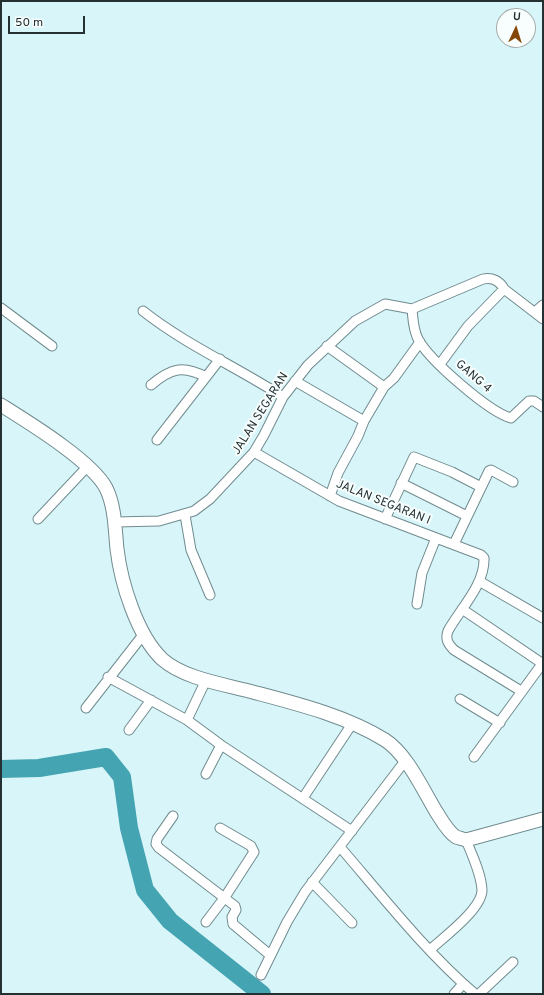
<!DOCTYPE html>
<html>
<head>
<meta charset="utf-8">
<style>
  body { margin:0 }
  #map { position:relative; width:544px; height:995px; overflow:hidden; background:#d8f5fa; font-family:Overpass,sans-serif }
  canvas { display:block }
  .frame { position:absolute; inset:0; border:2px solid #253032; pointer-events:none }
  .north { position:absolute; left:496px; top:8px; width:40px; height:40px; box-sizing:border-box; background:#f8fefe; border:1px solid #a4acac; border-radius:50%; rotate:4deg; font-size:11px; font-weight:700; line-height:16px; text-align:center; color:#253032 }
  .north::after { content:''; display:block; margin:auto; width:14px; height:18px; background:#854708; clip-path:polygon(50% 0,100% 100%,50% 72%,0 100%) }
  .scale { position:absolute; left:8px; top:16px; width:77px; height:18px; box-sizing:border-box; border:2px solid #253032; border-top:0; padding-left:5px; font-size:12px; line-height:14px; white-space:nowrap; color:#253032; -webkit-text-stroke:3px #f8fefe; paint-order:stroke }
</style>
</head>
<body>
<div id="map">
<canvas width="544" height="995"></canvas>
<div class="frame"></div>
<div class="north">U</div>
<div class="scale">50 m</div>
</div>
<script>
const ctx = document.querySelector('canvas').getContext('2d');
ctx.lineJoin = 'round';
function stroke(path, color, width, dash) {
  ctx.strokeStyle = color;
  ctx.lineWidth = width;
  ctx.lineCap = dash ? 'butt' : 'round';
  ctx.setLineDash(dash || []);
  ctx.stroke(path);
}
function write(font, color, halo, rows, align = 'center') {
  ctx.font = font + ' Overpass,sans-serif';
  ctx.lineWidth = 4;
  ctx.setLineDash([]);
  ctx.textBaseline = 'middle';
  ctx.strokeStyle = halo;
  ctx.fillStyle = color;
  for (const [text, x, y, turn = 0] of rows) {
    ctx.save();
    ctx.translate(x, y);
    ctx.rotate((+turn || 0) * Math.PI / 180);
    ctx.textAlign = isNaN(turn) ? turn : align;
    if (halo) ctx.strokeText(text, 0, 0);
    ctx.fillText(text, 0, 0);
    ctx.restore();
  }
}
stroke(new Path2D(`
  M 1,769 L 39,768 L 106,757 L 122,777 L 129,828 L 145,890 L 170,921 L 262,994`), '#45a4b1', 18);
const street = new Path2D(`
  M 1,308 L 52,346
  M 412,309 C 413,319 413,329 418,339 C 429,360 489,412 511,418 L 529,401 L 534,401 L 543,407
  M 143,311 C 186,345 237,367 283,397
  M 535,312 L 543,305
  M 327,346 L 384,387 L 364,421
  M 440,364 L 468,326 L 504,289
  M 295,381 L 364,421 L 358,436 L 338,473 L 330,496
  M 151,385 C 171,368 183,365 206,377
  M 384,387 L 394,378 L 420,342
  M 157,440 L 220,359
  M 254,452 L 339,501 L 481,555 L 484,558 C 485,585 460,609 448,631 C 445,639 448,644 454,650 L 521,691
  M 401,483 L 463,514
  M 185,515 L 191,550 L 210,595
  M 38,519 L 87,467
  M 385,519 L 414,457 L 452,472 L 481,487
  M 115,522 L 159,521 L 194,511 L 210,499 L 254,452 L 264,435 L 283,397 L 308,365 L 355,321 L 385,304 L 412,309 L 483,279 C 492,277 500,281 504,289 L 543,319
  M 454,544 L 489,471 L 491,470 L 513,482
  M 479,581 L 543,618
  M 417,604 L 422,573 L 436,538
  M 462,609 L 543,664
  M 108,677 L 187,720 L 221,745 L 352,831
  M 460,699 L 500,723
  M 86,708 L 143,635
  M 187,720 L 206,680
  M 129,730 L 151,700
  M 474,757 L 542,664
  M 206,774 L 221,745
  M 303,798 L 352,724
  M 173,816 L 157,839 L 156,844 L 159,848 L 235,906 L 236,910 L 232,917 L 233,924 L 270,955
  M 340,847 C 383,897 425,951 475,994
  M 312,882 L 352,923
  M 206,922 L 225,897 L 254,852 L 251,846 L 220,828
  M 431,949 C 444,937 482,909 482,890 C 481,873 472,855 466,840
  M 261,975 L 287,922 L 305,892 L 405,761
  M 454,994 L 463,984
  M 479,994 L 513,962`);
const secondary = new Path2D(`
  M 1,405 C 28,422 92,461 106,488 C 115,506 115,529 117,549 C 121,583 137,635 162,659 C 183,678 222,684 249,691 C 294,703 344,715 385,740 C 407,754 423,790 437,813 C 442,821 448,832 456,837 C 459,838 463,839 466,840 L 543,819`);
stroke(street, '#708b8e', 11);
stroke(secondary, '#708b8e', 15);
stroke(street, '#fff', 9);
stroke(secondary, '#fff', 13);
write('12px', '#253032', '#f8fefe', [
  ["GANG 4",473,377,41],
  ["JALAN SEGARAN",261,414,-58],
  ["JALAN SEGARAN I",383,503,22]
]);
</script>
</body>
</html>
